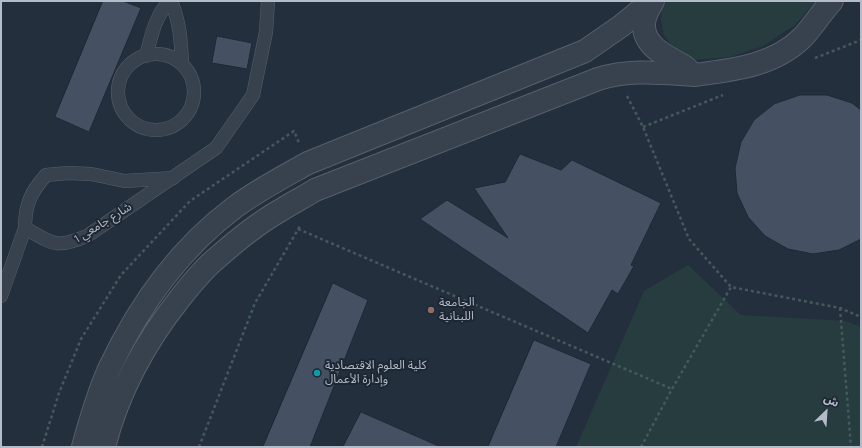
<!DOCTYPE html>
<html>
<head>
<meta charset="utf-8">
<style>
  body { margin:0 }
  #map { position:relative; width:862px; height:448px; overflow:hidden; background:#242f3e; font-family:Karla,"Noto Sans Arabic",sans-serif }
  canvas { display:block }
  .frame { position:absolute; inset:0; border:2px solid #b4bcc9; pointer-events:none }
  .north { position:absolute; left:806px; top:392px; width:40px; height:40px; -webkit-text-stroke:3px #1d2633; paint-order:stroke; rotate:25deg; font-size:11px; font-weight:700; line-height:16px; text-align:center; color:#b4bcc9 }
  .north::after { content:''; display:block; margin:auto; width:14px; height:18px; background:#b4bcc9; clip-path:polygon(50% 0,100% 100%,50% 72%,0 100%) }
</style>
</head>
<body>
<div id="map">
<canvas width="862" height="448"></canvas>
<div class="frame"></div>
<div class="north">ش</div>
</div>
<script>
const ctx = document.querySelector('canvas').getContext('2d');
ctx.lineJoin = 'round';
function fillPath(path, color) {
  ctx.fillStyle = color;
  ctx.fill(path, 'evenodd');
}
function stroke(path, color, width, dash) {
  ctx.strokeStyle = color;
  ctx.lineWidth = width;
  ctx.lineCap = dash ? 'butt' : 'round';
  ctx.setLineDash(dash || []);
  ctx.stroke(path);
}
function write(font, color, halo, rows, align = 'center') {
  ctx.font = font + ' Karla,"Noto Sans Arabic",sans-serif';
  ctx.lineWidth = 4;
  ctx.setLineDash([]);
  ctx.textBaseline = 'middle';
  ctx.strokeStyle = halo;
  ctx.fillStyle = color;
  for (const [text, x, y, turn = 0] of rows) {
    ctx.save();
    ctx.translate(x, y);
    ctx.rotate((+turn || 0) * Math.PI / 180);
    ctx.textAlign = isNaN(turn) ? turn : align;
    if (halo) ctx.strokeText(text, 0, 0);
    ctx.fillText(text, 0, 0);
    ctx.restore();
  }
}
fillPath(new Path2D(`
  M 667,1 L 816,1 L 795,25 L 763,46 L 730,57 L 695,60 L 675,51 L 664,35 L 661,20 L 662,8 Z
  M 688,265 L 741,315 L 846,321 L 861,327 L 861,447 L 576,447 L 644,291 Z`), '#263c3f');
const building = new Path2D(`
  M 103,1 L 123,1 L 141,8 L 89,132 L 55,117 Z
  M 217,36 L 252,43 L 247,69 L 212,63 Z
  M 800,95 L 827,95 L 852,103 L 861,110 L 861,239 L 839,250 L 813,254 L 788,249 L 765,236 L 748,217 L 737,193 L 735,168 L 741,142 L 754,120 L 774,104 Z
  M 520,154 L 561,170 L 572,160 L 661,203 L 631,265 L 634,266 L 618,294 L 612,290 L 588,333 L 420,219 L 447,200 L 508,238 L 474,188 L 505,182 Z
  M 333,283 L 368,300 L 310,447 L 263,447 Z
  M 534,340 L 591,364 L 556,447 L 488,447 Z
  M 361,412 L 441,447 L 343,447 Z`);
fillPath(building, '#455162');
stroke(building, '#1f2835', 1);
const lane = new Path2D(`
  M 171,1 C 180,23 181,40 182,63
  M118 92a38 38 0 1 1 76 0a38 38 0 1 1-76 0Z
  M 146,56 C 152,34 154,19 169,1
  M 173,178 L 125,181 L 91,174 L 68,173 L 46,175 C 31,192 25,204 25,228 C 53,244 55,249 87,236 L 216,148 L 253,95 L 266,32 L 268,1
  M 1,296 L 25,228`);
const street = new Path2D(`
  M 653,1 C 649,8 644,16 644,24 C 643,46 666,56 682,65 C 687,68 690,72 694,75 C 733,70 774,66 803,37 C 813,26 822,12 832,1
  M 83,447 C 90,421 98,394 109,369 C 138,307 180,248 235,207 C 258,190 283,177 308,163 L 585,51 L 621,26 L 652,1
  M 104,447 C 118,392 145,342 181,297 C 192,283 204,268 218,257 C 236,241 260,222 281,210 C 292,203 304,197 315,190 L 598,79 C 631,69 660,73 694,75`);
stroke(lane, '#565f6c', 14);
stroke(street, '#565f6c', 24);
stroke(new Path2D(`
  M 861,1 L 861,3
  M 815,58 L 861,40
  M 627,96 L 643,127 L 689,239 L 731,287 L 840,308 L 861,317
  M 643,127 L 723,95
  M 298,229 L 672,389
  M 840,308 L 851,447
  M 42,447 L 59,393 L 81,339 L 121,275 L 190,201 L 294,131 L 299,143
  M 199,447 L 255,303 L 300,226
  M 641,447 L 672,389 L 731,287`), '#44595c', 2.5, [3, 3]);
stroke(lane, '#38414e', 13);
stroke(street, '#38414e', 22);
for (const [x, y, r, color] of [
  [431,310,4,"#8d6e63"],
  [317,373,4,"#0f9aa8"]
]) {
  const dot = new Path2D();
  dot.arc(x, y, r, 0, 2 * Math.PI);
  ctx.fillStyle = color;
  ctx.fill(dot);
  stroke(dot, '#1d2633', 1.5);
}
write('12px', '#b4bcc9', '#1d2633', [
  ["شارع جامعي 1",103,223,-32]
]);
write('12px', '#b4bcc9', '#1d2633', [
  ["الجامعة",439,303],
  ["اللبنانية",439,317],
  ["كلية العلوم الاقتصادية",325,366],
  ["وإدارة الأعمال",325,380]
], 'left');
</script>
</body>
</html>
